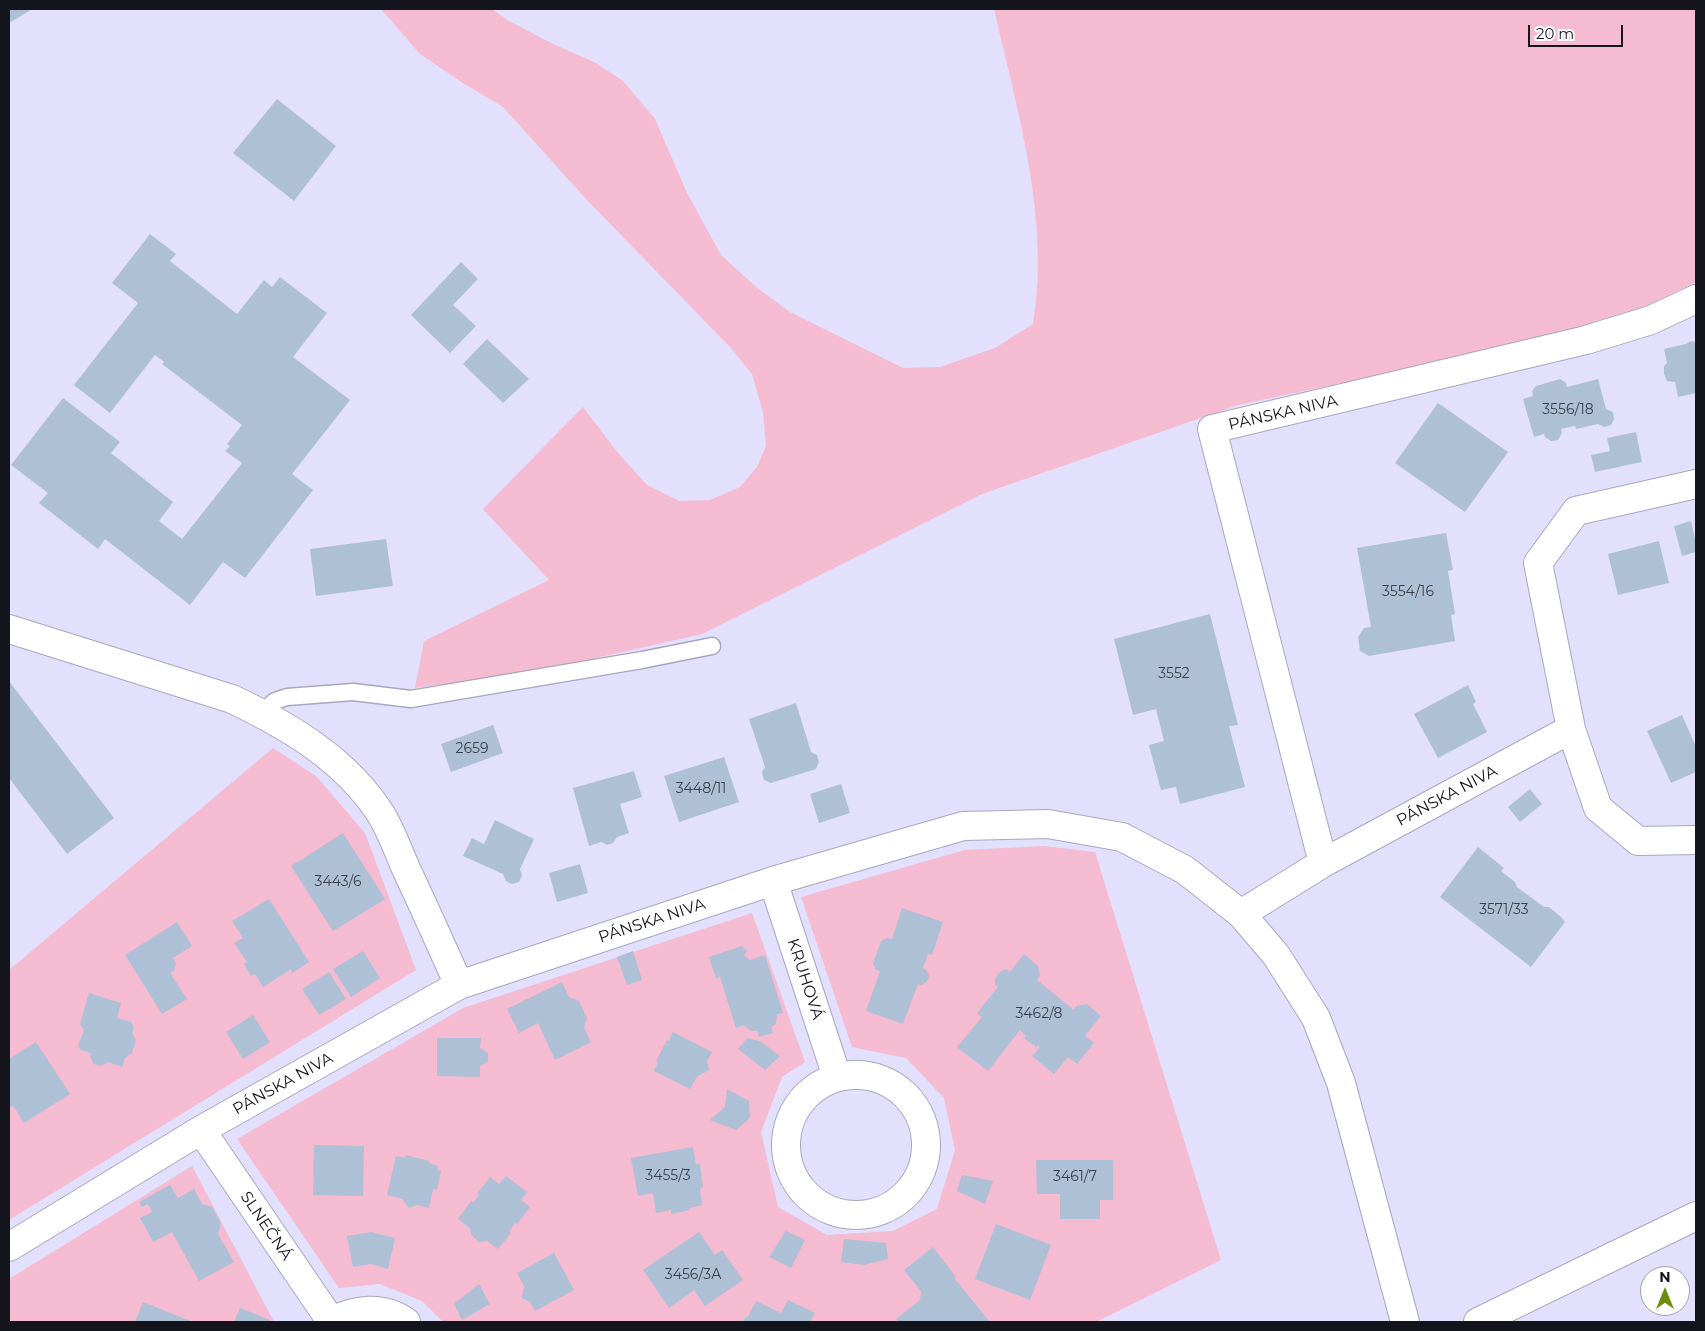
<!DOCTYPE html>
<html>
<head>
<meta charset="utf-8">
<style>
  body { margin:0 }
  #map { position:relative; width:1705px; height:1331px; overflow:hidden; background:#e2e0fc; font-family:Montserrat,sans-serif }
  canvas { display:block }
  .frame { position:absolute; inset:0; border:10px solid #14141d; pointer-events:none }
  .north { position:absolute; left:1640px; top:1266px; width:50px; height:50px; box-sizing:border-box; background:#fff; border:1px solid #a1a1a5; border-radius:50%; rotate:0deg; font-size:14px; font-weight:700; line-height:20px; text-align:center; color:#14141d }
  .north::after { content:''; display:block; margin:auto; width:18px; height:22px; background:#6c8c0d; clip-path:polygon(50% 0,100% 100%,50% 72%,0 100%) }
  .scale { position:absolute; left:1528px; top:25px; width:95px; height:22px; box-sizing:border-box; border:2px solid #14141d; border-top:0; padding-left:6px; font-size:15px; line-height:18px; white-space:nowrap; color:#14141d; -webkit-text-stroke:4px #fff; paint-order:stroke }
</style>
</head>
<body>
<div id="map">
<canvas width="1705" height="1331"></canvas>
<div class="frame"></div>
<div class="north">N</div>
<div class="scale">20 m</div>
</div>
<script>
const ctx = document.querySelector('canvas').getContext('2d');
ctx.lineJoin = 'round';
function fillPath(path, color) {
  ctx.fillStyle = color;
  ctx.fill(path, 'evenodd');
}
function stroke(path, color, width, dash) {
  ctx.strokeStyle = color;
  ctx.lineWidth = width;
  ctx.lineCap = dash ? 'butt' : 'round';
  ctx.setLineDash(dash || []);
  ctx.stroke(path);
}
function write(font, color, halo, rows, align = 'center') {
  ctx.font = font + ' Montserrat,sans-serif';
  ctx.lineWidth = 4.5;
  ctx.setLineDash([]);
  ctx.textBaseline = 'middle';
  ctx.strokeStyle = halo;
  ctx.fillStyle = color;
  for (const [text, x, y, turn = 0] of rows) {
    ctx.save();
    ctx.translate(x, y);
    ctx.rotate((+turn || 0) * Math.PI / 180);
    ctx.textAlign = isNaN(turn) ? turn : align;
    if (halo) ctx.strokeText(text, 0, 0);
    ctx.fillText(text, 0, 0);
    ctx.restore();
  }
}
fillPath(new Path2D(`
  M 381,9 L 492,9 L 509,21 L 551,43 L 596,63 L 623,81 L 655,119 L 687,193 L 721,255 L 755,286 L 790,312 L 903,368 L 940,367 L 995,348 L 1033,324 C 1036,303 1038,283 1038,263 C 1038,177 1013,92 994,9 L 1696,9 L 1696,282 L 1600,328 L 1238,405 L 982,494 L 702,634 L 543,670 L 415,688 L 424,641 L 549,580 L 483,509 L 583,407 L 618,453 L 647,485 L 679,501 L 710,500 L 740,487 L 757,467 L 766,446 L 763,412 L 752,374 L 731,348 L 586,199 L 503,107 L 463,83 L 420,54 Z
  M 273,748 L 316,776 L 365,833 L 416,970 L 9,1220 L 9,970 Z
  M 1044,846 L 1095,852 L 1221,1260 L 1096,1322 L 443,1322 L 422,1301 L 380,1284 L 339,1288 L 237,1139 L 463,1008 L 752,913 L 805,1062 L 782,1077 L 761,1132 L 778,1207 L 827,1235 L 893,1231 L 937,1209 L 955,1150 L 944,1098 L 906,1058 L 852,1047 L 801,897 L 965,850 Z
  M 192,1166 L 273,1320 L 272,1322 L 9,1322 L 9,1279 Z`), '#f4bbd1');
fillPath(new Path2D(`
  M 9,9 L 32,9 L 11,22 L 9,19 Z
  M 277,99 L 336,146 L 294,201 L 233,153 Z
  M 150,234 L 176,254 L 170,261 L 237,314 L 264,280 L 272,287 L 280,277 L 327,313 L 293,357 L 350,400 L 292,474 L 313,490 L 245,578 L 223,562 L 190,605 L 105,539 L 98,549 L 39,503 L 48,493 L 11,465 L 63,398 L 120,442 L 111,453 L 173,502 L 159,521 L 182,539 L 242,463 L 225,451 L 230,446 L 227,444 L 242,425 L 162,364 L 164,362 L 155,355 L 110,413 L 74,385 L 138,303 L 112,283 Z
  M 461,262 L 478,279 L 453,305 L 476,326 L 450,353 L 411,315 Z
  M 487,339 L 529,379 L 503,403 L 463,364 Z
  M 1691,341 L 1696,342 L 1696,393 L 1678,397 L 1675,382 L 1667,381 L 1664,374 L 1664,366 L 1667,363 L 1664,349 L 1686,344 Z
  M 1560,379 L 1566,383 L 1567,387 L 1598,379 L 1606,409 L 1613,412 L 1614,419 L 1611,425 L 1604,427 L 1598,424 L 1576,429 L 1575,426 L 1561,429 L 1562,433 L 1558,440 L 1551,441 L 1545,437 L 1544,434 L 1534,437 L 1523,399 L 1533,396 L 1532,391 L 1536,386 Z
  M 1438,403 L 1508,452 L 1465,512 L 1395,463 Z
  M 1636,432 L 1642,462 L 1595,472 L 1591,455 L 1610,451 L 1607,438 Z
  M 1691,521 L 1696,544 L 1696,552 L 1682,556 L 1674,526 Z
  M 1446,533 L 1453,570 L 1448,571 L 1455,614 L 1451,615 L 1455,641 L 1369,656 L 1360,651 L 1358,637 L 1364,628 L 1371,627 L 1357,548 Z
  M 386,539 L 393,586 L 316,596 L 310,549 Z
  M 1659,541 L 1669,583 L 1618,595 L 1608,554 Z
  M 1210,614 L 1238,725 L 1229,726 L 1245,787 L 1180,804 L 1176,787 L 1161,790 L 1149,745 L 1164,741 L 1156,709 L 1133,715 L 1114,639 Z
  M 9,681 L 114,818 L 67,854 L 9,778 Z
  M 1468,685 L 1476,702 L 1473,704 L 1487,732 L 1438,758 L 1414,714 Z
  M 796,703 L 811,752 L 817,755 L 819,762 L 816,769 L 771,783 L 764,780 L 762,772 L 765,767 L 749,719 Z
  M 1682,715 L 1696,747 L 1696,772 L 1671,783 L 1647,731 Z
  M 493,725 L 503,753 L 451,772 L 441,744 Z
  M 724,757 L 739,802 L 679,822 L 664,776 Z
  M 634,771 L 642,797 L 620,804 L 629,833 L 617,837 L 613,843 L 607,845 L 601,842 L 589,846 L 573,788 Z
  M 841,784 L 850,813 L 819,823 L 810,794 Z
  M 1530,789 L 1542,804 L 1520,822 L 1508,807 Z
  M 495,820 L 534,839 L 520,869 L 522,876 L 519,882 L 512,884 L 506,881 L 503,874 L 463,856 L 472,838 L 484,844 Z
  M 343,833 L 385,899 L 333,931 L 291,866 Z
  M 1478,847 L 1504,868 L 1501,871 L 1515,882 L 1517,887 L 1544,907 L 1549,907 L 1561,917 L 1565,922 L 1531,967 L 1440,897 Z
  M 580,864 L 588,893 L 557,902 L 549,873 Z
  M 269,899 L 309,962 L 292,973 L 291,969 L 263,987 L 255,974 L 251,976 L 244,964 L 247,962 L 234,943 L 243,938 L 232,921 Z
  M 902,908 L 943,922 L 932,955 L 928,954 L 923,968 L 926,969 L 929,976 L 927,982 L 921,985 L 918,984 L 903,1024 L 866,1011 L 880,971 L 876,970 L 873,964 L 881,941 L 887,938 L 892,939 Z
  M 177,922 L 192,946 L 173,958 L 176,963 L 174,971 L 170,973 L 187,999 L 162,1014 L 125,955 Z
  M 742,946 L 747,951 L 744,955 L 750,960 L 765,955 L 783,1013 L 777,1014 L 776,1024 L 771,1027 L 773,1033 L 759,1037 L 757,1031 L 751,1031 L 744,1025 L 736,1028 L 720,977 L 716,979 L 709,957 Z
  M 363,951 L 380,978 L 351,997 L 333,969 Z
  M 633,951 L 642,980 L 627,985 L 617,957 Z
  M 1024,954 L 1038,966 L 1040,976 L 1037,980 L 1074,1010 L 1076,1006 L 1087,1004 L 1101,1016 L 1085,1036 L 1094,1043 L 1077,1064 L 1068,1057 L 1054,1074 L 1032,1056 L 1040,1047 L 1038,1045 L 1036,1047 L 1024,1038 L 1026,1036 L 1020,1030 L 988,1071 L 957,1047 L 982,1017 L 977,1013 L 998,987 L 995,985 L 995,978 L 1001,971 L 1007,969 L 1010,972 Z
  M 329,972 L 346,999 L 319,1015 L 302,989 Z
  M 562,982 L 569,997 L 579,1001 L 587,1018 L 584,1028 L 591,1042 L 555,1060 L 538,1023 L 519,1033 L 507,1009 Z
  M 89,993 L 121,1003 L 117,1018 L 131,1022 L 134,1027 L 132,1033 L 136,1040 L 132,1053 L 125,1058 L 122,1067 L 108,1062 L 101,1066 L 94,1064 L 90,1057 L 91,1053 L 81,1050 L 78,1046 L 84,1030 L 80,1024 Z
  M 253,1015 L 270,1042 L 243,1059 L 226,1032 Z
  M 673,1032 L 712,1052 L 707,1061 L 709,1070 L 700,1075 L 698,1075 L 690,1089 L 654,1071 L 658,1062 L 656,1061 L 667,1040 L 669,1041 Z
  M 437,1038 L 481,1038 L 480,1048 L 488,1053 L 488,1062 L 480,1066 L 480,1077 L 437,1076 Z
  M 747,1038 L 760,1041 L 780,1056 L 765,1070 L 738,1049 Z
  M 36,1042 L 70,1094 L 24,1123 L 14,1107 L 9,1106 L 9,1059 Z
  M 727,1089 L 749,1101 L 750,1118 L 736,1130 L 710,1120 L 725,1107 Z
  M 314,1145 L 364,1146 L 363,1196 L 313,1195 Z
  M 693,1147 L 696,1164 L 700,1164 L 703,1187 L 700,1188 L 702,1205 L 689,1208 L 690,1210 L 671,1214 L 671,1210 L 656,1213 L 653,1193 L 638,1196 L 631,1158 Z
  M 406,1155 L 429,1161 L 429,1163 L 438,1166 L 437,1170 L 441,1171 L 437,1190 L 433,1189 L 429,1208 L 417,1205 L 409,1208 L 403,1200 L 403,1199 L 387,1195 L 396,1156 L 405,1158 Z
  M 1036,1160 L 1113,1160 L 1113,1200 L 1100,1200 L 1100,1219 L 1060,1219 L 1060,1194 L 1037,1194 Z
  M 962,1175 L 993,1181 L 985,1204 L 957,1191 Z
  M 506,1176 L 527,1192 L 521,1200 L 530,1207 L 517,1224 L 515,1223 L 509,1232 L 511,1233 L 498,1249 L 487,1241 L 479,1242 L 471,1235 L 470,1228 L 458,1219 L 471,1201 L 473,1203 L 479,1195 L 477,1194 L 490,1177 L 499,1184 Z
  M 170,1185 L 178,1198 L 194,1189 L 202,1204 L 212,1207 L 221,1223 L 218,1234 L 234,1262 L 199,1281 L 172,1232 L 153,1242 L 140,1218 L 152,1212 L 148,1204 L 142,1207 L 139,1202 Z
  M 996,1224 L 1051,1245 L 1030,1300 L 975,1279 Z
  M 786,1231 L 805,1240 L 791,1268 L 769,1257 Z
  M 371,1232 L 395,1238 L 388,1269 L 371,1264 L 353,1267 L 347,1236 Z
  M 699,1232 L 715,1255 L 722,1250 L 743,1280 L 705,1306 L 694,1290 L 669,1308 L 643,1270 Z
  M 844,1239 L 886,1243 L 888,1259 L 864,1265 L 841,1262 Z
  M 933,1247 L 956,1277 L 954,1278 L 990,1322 L 898,1322 L 896,1319 L 920,1300 L 921,1291 L 904,1270 Z
  M 554,1253 L 574,1290 L 535,1311 L 530,1302 L 522,1298 L 523,1289 L 525,1288 L 517,1273 Z
  M 479,1284 L 490,1304 L 462,1320 L 454,1304 Z
  M 788,1300 L 815,1313 L 810,1322 L 743,1322 L 746,1316 L 748,1317 L 756,1301 L 781,1313 Z
  M 143,1302 L 193,1322 L 135,1322 Z
  M 240,1308 L 270,1320 L 270,1322 L 234,1322 Z`), '#aec0d6');
const service = new Path2D(`
  M 262,713 L 275,701 L 287,697 L 353,692 L 411,699 L 642,660 L 712,646`);
const minor = new Path2D(`
  M 1696,484 L 1576,511 L 1538,563 L 1571,729 L 1598,808 L 1638,841 L 1696,840
  M 9,629 L 232,699 C 289,726 347,760 382,816 C 392,833 399,853 407,871 C 425,909 442,947 459,985
  M 1323,863 L 1212,429 L 1586,340 L 1651,320 L 1696,299
  M 773,881 L 837,1077
  M 1241,914 L 1276,955 L 1316,1018 L 1341,1083 L 1405,1322
  M786 1145a70 70 0 1 1 140 0a70 70 0 1 1-140 0Z
  M 201,1130 L 331,1321
  M 9,1247 L 201,1130 L 459,985 L 773,881 L 963,826 L 1048,824 L 1122,837 L 1185,870 L 1241,914 L 1323,863 L 1571,729
  M 330,1322 C 354,1309 383,1305 406,1322
  M 1478,1322 L 1696,1216`);
stroke(service, '#a8a7c1', 19);
stroke(minor, '#a8a7c1', 30);
stroke(service, '#fff', 16);
stroke(minor, '#fff', 28);
write('14px', '#3a3f4b', null, [
  ["3556/18",1568,410],
  ["3554/16",1408,592],
  ["3552",1174,674],
  ["2659",472,749],
  ["3448/11",701,789],
  ["3443/6",338,882],
  ["3571/33",1504,910],
  ["3462/8",1039,1014],
  ["3455/3",668,1176],
  ["3461/7",1075,1177],
  ["3456/3A",693,1275]
]);
write('16px', '#14141d', '#fff', [
  ["PÁNSKA NIVA",1283,413,-13],
  ["PÁNSKA NIVA",1447,796,-28],
  ["PÁNSKA NIVA",652,921,-18],
  ["KRUHOVÁ",805,979,72],
  ["PÁNSKA NIVA",283,1084,-29],
  ["SLNEČNÁ",266,1226,56]
]);
</script>
</body>
</html>
